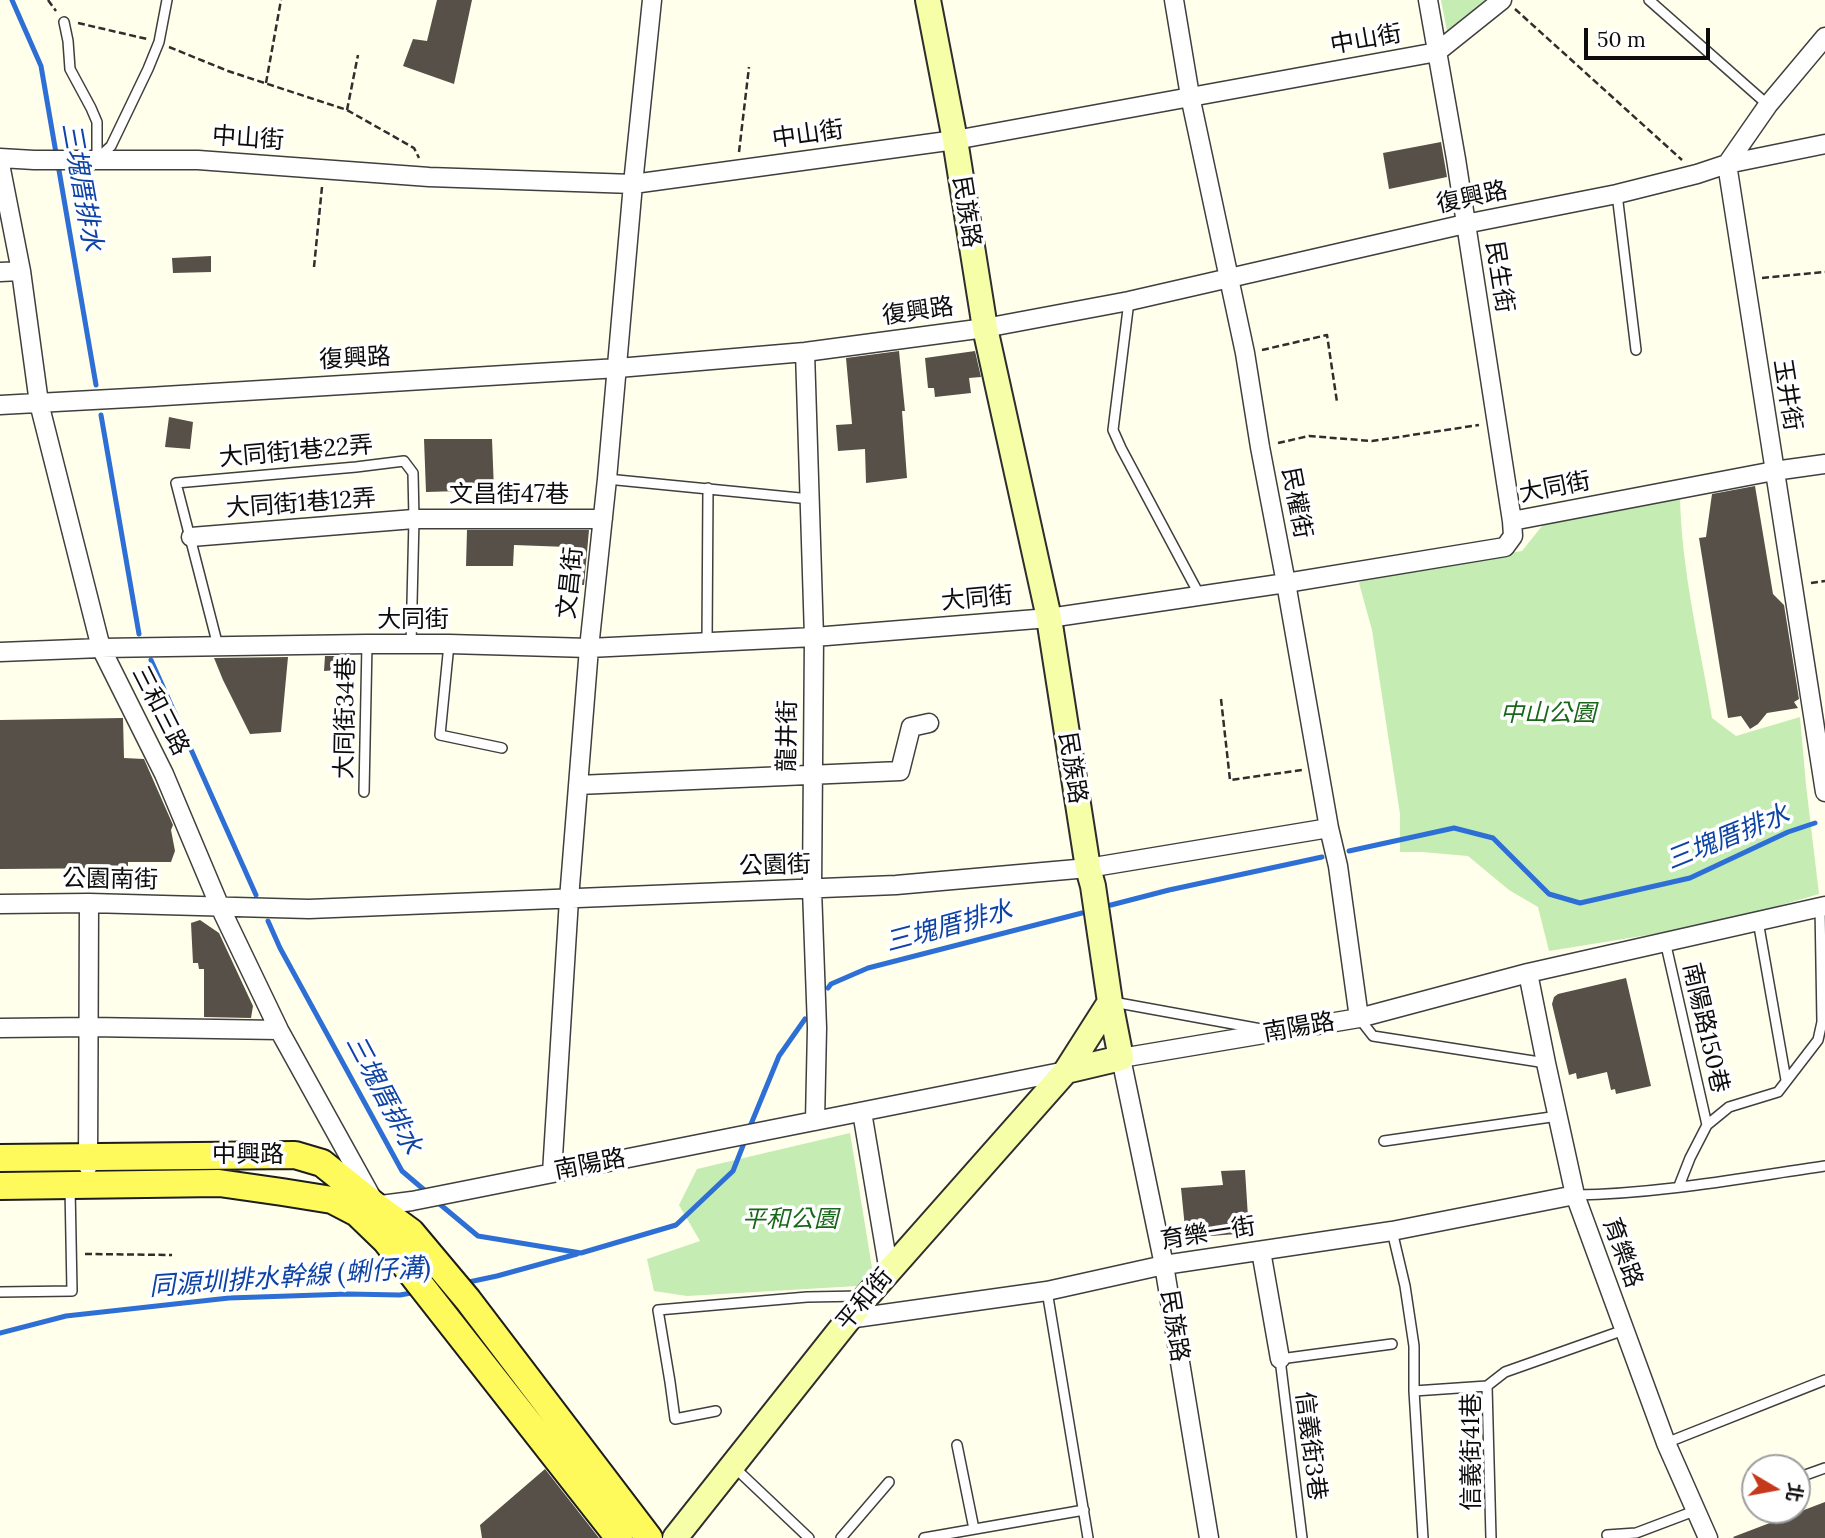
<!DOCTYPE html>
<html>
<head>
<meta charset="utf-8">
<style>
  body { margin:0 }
  #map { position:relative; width:1825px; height:1538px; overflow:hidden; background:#ffffec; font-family:Lora,"Noto Sans TC",serif }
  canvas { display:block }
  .north { position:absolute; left:1741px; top:1454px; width:70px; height:70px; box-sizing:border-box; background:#fff; border:2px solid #9e9e9e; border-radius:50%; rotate:100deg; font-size:19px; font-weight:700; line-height:28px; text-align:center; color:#0c0c0c }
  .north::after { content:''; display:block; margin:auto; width:24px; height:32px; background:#c5381b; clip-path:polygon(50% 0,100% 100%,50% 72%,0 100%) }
  .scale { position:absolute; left:1584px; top:28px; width:126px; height:32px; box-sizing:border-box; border:4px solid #0c0c0c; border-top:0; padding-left:9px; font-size:21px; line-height:24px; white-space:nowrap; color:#0c0c0c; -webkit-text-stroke:5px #fff; paint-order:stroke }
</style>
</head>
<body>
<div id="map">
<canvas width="1825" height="1538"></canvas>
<div class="north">北</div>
<div class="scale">50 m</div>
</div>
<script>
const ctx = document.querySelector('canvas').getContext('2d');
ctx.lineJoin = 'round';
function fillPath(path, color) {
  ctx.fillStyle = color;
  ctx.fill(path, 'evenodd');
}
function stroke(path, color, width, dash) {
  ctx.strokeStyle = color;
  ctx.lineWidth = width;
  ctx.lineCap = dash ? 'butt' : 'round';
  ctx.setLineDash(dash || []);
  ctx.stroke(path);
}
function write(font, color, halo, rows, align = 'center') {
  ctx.font = font + ' Lora,"Noto Sans TC",serif';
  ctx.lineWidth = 7;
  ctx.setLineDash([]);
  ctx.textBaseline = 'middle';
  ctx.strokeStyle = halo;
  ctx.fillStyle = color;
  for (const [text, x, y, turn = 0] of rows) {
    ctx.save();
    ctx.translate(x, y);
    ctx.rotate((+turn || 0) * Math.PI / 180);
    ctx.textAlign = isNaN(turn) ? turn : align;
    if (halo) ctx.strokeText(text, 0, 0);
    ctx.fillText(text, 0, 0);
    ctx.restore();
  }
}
fillPath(new Path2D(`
  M 1441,0 L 1487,0 L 1448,36 Z
  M 1680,495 C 1681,570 1700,644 1712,718 L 1736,736 L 1800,717 L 1806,785 L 1819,894 L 1741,917 L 1648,935 L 1549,951 L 1538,907 L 1509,890 L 1468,856 L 1422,852 L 1400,852 L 1400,814 L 1372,630 L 1359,583 L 1373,575 L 1522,551 L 1542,526 L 1594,511 Z
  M 850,1133 L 874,1280 L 857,1286 L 687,1296 L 654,1291 L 647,1259 L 700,1241 L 679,1205 L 697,1169 Z`), '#c4ecb3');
stroke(new Path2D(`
  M 12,0 L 41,66 L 96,385
  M 101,415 L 139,634
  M 151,660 L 256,895
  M 1349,851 L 1454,828 L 1493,838 L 1549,894 L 1580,903 L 1690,878 L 1788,832 L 1815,823
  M 1111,905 L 1169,890 L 1322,857
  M 268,921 L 280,948 L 402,1171 L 429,1194
  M 828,988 L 831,984 L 868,968 L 1082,913
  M 749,1129 L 779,1056 L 805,1019
  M 436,1201 L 478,1236 L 581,1253 L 676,1225 L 733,1171 L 746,1138
  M 464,1283 L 497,1276 L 577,1254
  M 0,1333 L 66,1316 L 229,1298 L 348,1294 L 400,1295 L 417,1292`), '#2e6fd6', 5);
fillPath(new Path2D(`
  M 437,0 L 472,0 L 454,84 L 403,66 L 413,39 L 427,41 Z
  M 1441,142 L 1447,177 L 1389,189 L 1383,153 Z
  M 211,256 L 211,272 L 173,273 L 172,258 Z
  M 899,351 L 905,411 L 902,411 L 907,478 L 866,483 L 865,449 L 838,451 L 836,425 L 852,424 L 846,358 Z
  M 975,351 L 981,377 L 969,378 L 971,393 L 935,397 L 934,388 L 928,388 L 925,358 Z
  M 169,417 L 193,422 L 190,449 L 165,447 Z
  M 424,439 L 492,439 L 494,490 L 426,492 Z
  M 1755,486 L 1773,594 L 1784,605 L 1799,699 L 1794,702 L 1798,708 L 1767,713 L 1758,724 L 1750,729 L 1741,716 L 1728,718 L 1699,538 L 1706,537 L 1712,494 Z
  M 467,530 L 589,530 L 584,585 L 569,584 L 568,547 L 514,545 L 513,566 L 466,566 Z
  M 325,656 L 338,656 L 339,670 L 324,671 Z
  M 288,657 L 281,732 L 250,734 L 223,680 L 214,658 Z
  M 123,718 L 124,758 L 144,759 L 173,825 L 171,830 L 175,851 L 171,862 L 128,862 L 128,868 L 0,869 L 0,720 Z
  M 200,920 L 219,933 L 253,1006 L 251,1018 L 204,1017 L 204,969 L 199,969 L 198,963 L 193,963 L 191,923 Z
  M 1626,978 L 1651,1086 L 1616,1094 L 1615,1089 L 1611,1090 L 1607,1072 L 1577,1079 L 1576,1073 L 1569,1075 L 1552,1004 L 1554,997 L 1558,994 Z
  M 1245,1170 L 1249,1233 L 1186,1238 L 1181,1188 L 1223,1185 L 1221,1171 Z
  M 545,1469 L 599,1538 L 482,1538 L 480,1525 Z
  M 1825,1502 L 1825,1538 L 1734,1538 L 1733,1537 Z`), '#565048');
const lane = new Path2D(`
  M 1649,0 L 1768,105
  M 64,22 L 68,41 L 70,69 L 91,108 L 97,122 L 97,159
  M 97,159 L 111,146 L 148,69 L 159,42 L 167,0
  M 1617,194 L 1636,350
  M 1129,301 L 1113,430 L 1121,448 L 1200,596
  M 607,479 L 810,499
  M 707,643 L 708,488
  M 449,644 L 440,735 L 502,748
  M 218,646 L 176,483 L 356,467 L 404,461 L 413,473 L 414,519 L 411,645
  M 364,792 L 367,644
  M 1758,921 L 1786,1080
  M 1665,941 L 1707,1125
  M 1113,1002 L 1261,1029
  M 1359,1018 L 1373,1036 L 1546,1063
  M 1384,1141 L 1558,1116
  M 1679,1186 L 1690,1158 L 1707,1125 L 1729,1107 L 1778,1092 L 1818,1040 L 1822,1022 L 1820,906
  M 1575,1195 C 1658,1194 1742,1178 1825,1166
  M 1392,1231 L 1405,1286 L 1414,1346 L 1414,1391
  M 1047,1291 L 1088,1538
  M 0,1292 L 72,1291 L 70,1187
  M 716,1411 L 675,1419 L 670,1382 L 658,1310 L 807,1297 L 862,1296
  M 1666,1443 L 1825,1380
  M 957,1445 L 974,1529
  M 734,1467 L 809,1538
  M 1797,1478 L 1825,1468
  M 1607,1535 L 1636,1533 L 1697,1510
  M 841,1538 L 889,1482
  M 924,1538 L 1084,1510
  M 1302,1538 L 1280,1359 L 1392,1344
  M 1423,1538 L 1414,1391 L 1487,1386
  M 1491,1538 L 1487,1386 L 1505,1372 L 1624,1330`);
const street = new Path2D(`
  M 1174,0 L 1190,96 L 1245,353 L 1260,447 L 1286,583 L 1329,828 L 1338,866 L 1359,1018
  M 1428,0 L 1456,159 L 1512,521
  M 1825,37 L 1768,105 L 1727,164 L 1825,792
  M 0,158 L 34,160 L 198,160 L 429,177 L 633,184 L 955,140 L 1437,52 L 1502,0
  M 0,164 L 21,271 L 39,403 L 101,648 L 164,774 L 220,907 L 279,1030 L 371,1196
  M 0,272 L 21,271
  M 805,352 L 814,637 L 812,889 L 817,1028 L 815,1121
  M 0,405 L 148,397 L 618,368 L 805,352 L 985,328 L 1129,301 L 1465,224 L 1617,194 L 1697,174 L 1727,164 L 1825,144
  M 191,537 L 414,519 L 603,519
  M 0,652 L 101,648 L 367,644 L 449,644 L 589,648 L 814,637 L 1049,618 L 1286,583 L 1505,547 L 1513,536 L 1512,521 L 1774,471 L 1825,464
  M 578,785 L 900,771 L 911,727 L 929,723
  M 0,904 L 89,903 L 309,909 L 896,885 L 1088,868 L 1329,828
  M 1528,973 L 1546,1063 L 1575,1195 L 1666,1443 L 1708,1538
  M 0,1028 L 90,1027 L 279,1030
  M 862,1112 L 889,1272
  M 88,1166 L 89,903
  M 552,1173 L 569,899 L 589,648 L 607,479 L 633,184 L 652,0
  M 373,1206 L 412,1201 L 1066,1071
  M 1261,1251 L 1280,1359
  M 848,1319 L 1047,1291 L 1164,1265 L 1392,1231 L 1575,1195
  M 1209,1538 L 1164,1265 L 1121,1058 L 1359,1018 L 1528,973 L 1825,906`);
const secondary = new Path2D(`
  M 928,0 L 955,140 L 985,328 L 1049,618 L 1088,868 L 1093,886 L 1110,1002 L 1121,1058 L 1066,1071
  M 675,1538 L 867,1296 L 1066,1071 L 1110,1002`);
const primary = new Path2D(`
  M 0,1158 L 295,1155 L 322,1163 L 377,1207 L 411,1232 L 468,1300 L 649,1538
  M 0,1186 L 219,1183 L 282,1192 L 332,1200 L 357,1213 L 386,1241 L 619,1538`);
stroke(lane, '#3f3f3f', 12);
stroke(street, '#3f3f3f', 21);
stroke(secondary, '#2e2e2e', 28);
stroke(primary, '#1d1d1d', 30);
stroke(new Path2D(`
  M 48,0 L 56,11
  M 1515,9 L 1682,160
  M 78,23 L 147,39
  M 169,47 L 228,71 L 347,110 L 414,148 L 419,158
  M 266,83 L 281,0
  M 347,110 L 358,55
  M 739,152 L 749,67
  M 314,267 L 322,187
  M 1762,278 L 1825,272
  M 1262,350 L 1327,335 L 1337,402
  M 1278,443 L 1309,436 L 1372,441 L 1479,425
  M 1811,583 L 1825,581
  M 1221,699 L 1230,780 L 1302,770
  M 85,1254 L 172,1255`), '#2e2e2e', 2.5, [7, 3.5]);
stroke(lane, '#fff', 9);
stroke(street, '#fff', 18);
stroke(secondary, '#f6ffa7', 24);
stroke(primary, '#fffa5c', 26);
write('24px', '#0c0c0c', '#fff', [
  ["中山街",1366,40,-10],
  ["中山街",808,135,-8],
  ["中山街",248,139,4],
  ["復興路",1472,198,-12],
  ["民族路",966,212,81],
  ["民生街",1499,277,81],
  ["復興路",918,312,-8],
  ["復興路",355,359,-3],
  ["玉井街",1787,395,81],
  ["大同街1巷22弄",296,452,-5],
  ["大同街",1555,488,-11],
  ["文昌街47巷",509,495],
  ["民權街",1296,503,79],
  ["大同街1巷12弄",301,504,-4],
  ["文昌街",571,583,-84],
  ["大同街",977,599,-5],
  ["大同街",413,620],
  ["三和三路",160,711,63],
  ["大同街34巷",346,718,-89],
  ["龍井街",788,736,-89],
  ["民族路",1072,768,81],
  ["公園街",775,866,-2],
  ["公園南街",110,880,1],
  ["南陽路",1299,1028,-10],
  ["南陽路150巷",1705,1028,77],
  ["中興路",248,1155],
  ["南陽路",590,1165,-11],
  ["育樂一街",1208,1234,-9],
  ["育樂路",1622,1253,70],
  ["平和街",865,1300,-50],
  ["民族路",1174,1326,81],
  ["信義街3巷",1310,1446,83],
  ["信義街41巷",1472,1452,-90]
]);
write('italic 24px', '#196819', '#fff', [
  ["中山公園",1548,714],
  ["平和公園",790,1220]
]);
write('italic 26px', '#0e43a6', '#fff', [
  ["三塊厝排水",81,187,80],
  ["三塊厝排水",1728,838,-22],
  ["三塊厝排水",949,927,-15],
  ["三塊厝排水",383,1095,62],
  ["同源圳排水幹線 (蜊仔溝)",290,1278,-4]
]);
</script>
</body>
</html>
